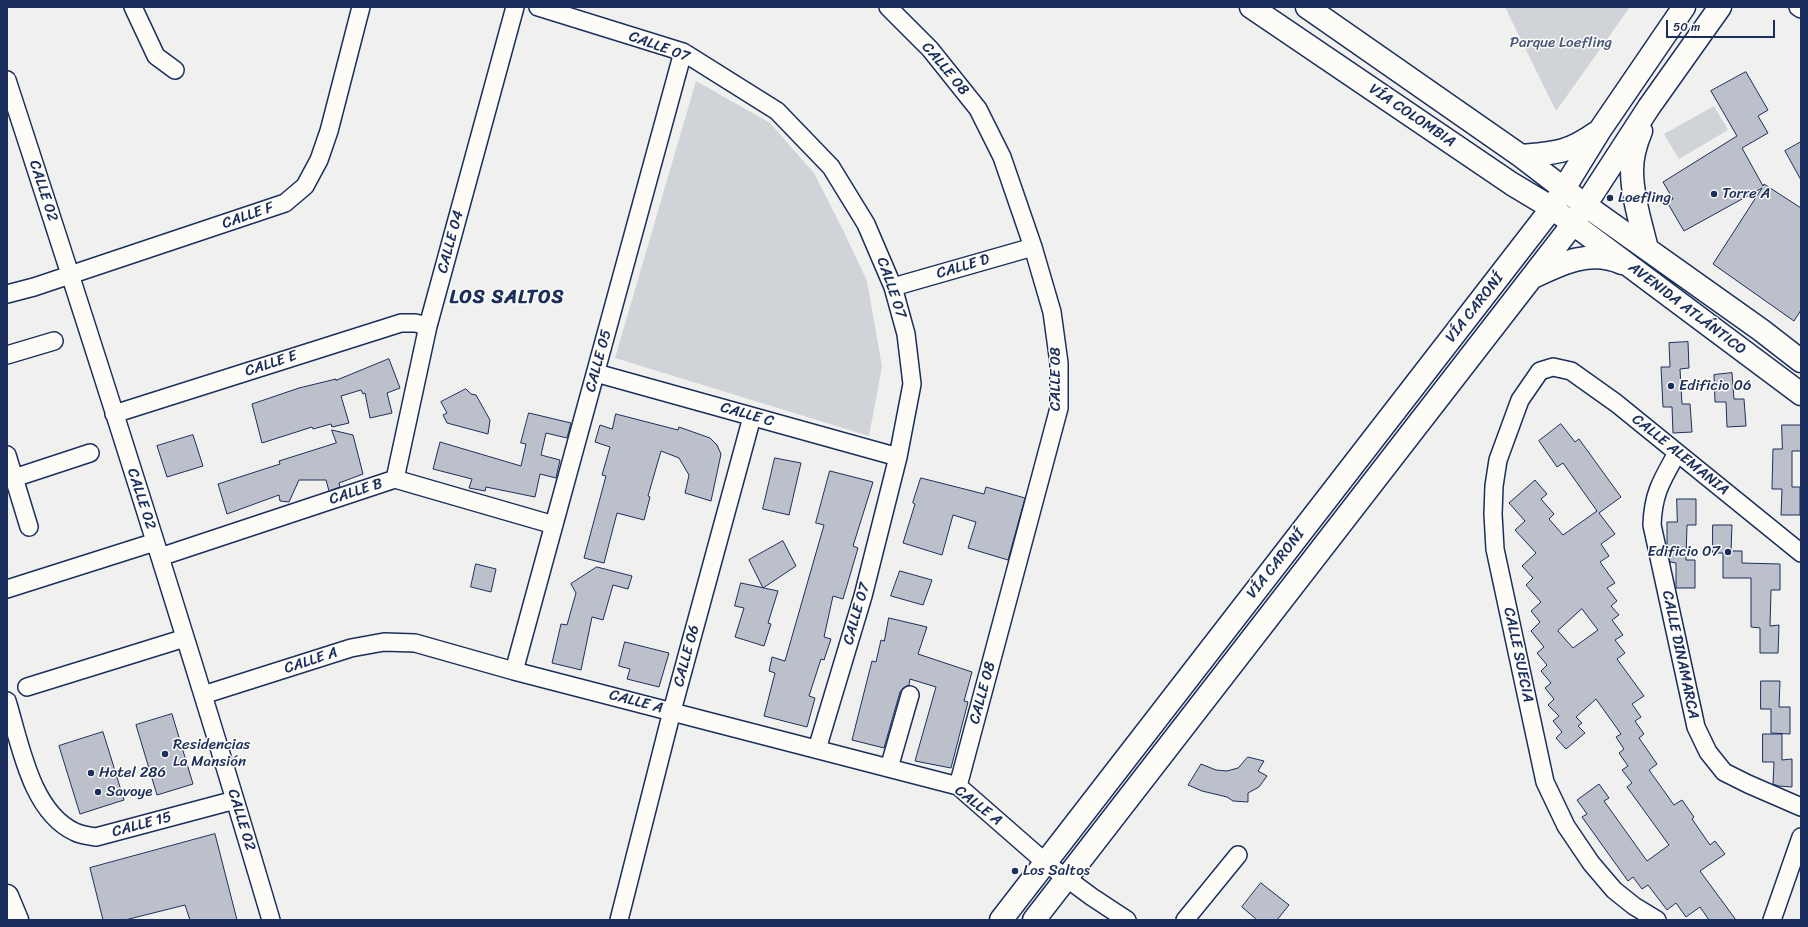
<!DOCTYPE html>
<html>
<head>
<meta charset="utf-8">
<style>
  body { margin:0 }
  #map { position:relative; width:1808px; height:927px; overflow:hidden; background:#f0f0ee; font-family:Sriracha,sans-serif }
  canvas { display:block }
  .frame { position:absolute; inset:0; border:8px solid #1b2f5e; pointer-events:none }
  .scale { position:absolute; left:1666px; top:20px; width:109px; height:18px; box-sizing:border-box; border:2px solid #1b2f5e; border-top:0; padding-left:5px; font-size:12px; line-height:14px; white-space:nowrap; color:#1b2f5e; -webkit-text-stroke:3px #fdfcf7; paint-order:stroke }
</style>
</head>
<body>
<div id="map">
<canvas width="1808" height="927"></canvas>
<div class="frame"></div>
<div class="scale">50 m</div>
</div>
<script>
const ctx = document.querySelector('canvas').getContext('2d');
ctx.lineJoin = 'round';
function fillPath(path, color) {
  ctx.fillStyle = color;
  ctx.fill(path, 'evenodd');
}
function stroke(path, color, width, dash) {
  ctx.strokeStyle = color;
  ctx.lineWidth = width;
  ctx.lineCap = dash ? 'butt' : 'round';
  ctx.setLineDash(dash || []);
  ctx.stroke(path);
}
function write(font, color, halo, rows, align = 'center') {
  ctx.font = font + ' Sriracha,sans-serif';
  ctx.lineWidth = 3;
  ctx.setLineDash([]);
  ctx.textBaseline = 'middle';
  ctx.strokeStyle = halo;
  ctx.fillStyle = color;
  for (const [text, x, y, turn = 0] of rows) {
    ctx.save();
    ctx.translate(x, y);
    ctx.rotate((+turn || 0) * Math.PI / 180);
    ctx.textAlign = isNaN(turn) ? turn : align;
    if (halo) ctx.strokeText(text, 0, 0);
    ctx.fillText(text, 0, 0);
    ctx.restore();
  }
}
fillPath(new Path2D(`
  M 1505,7 L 1630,7 L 1556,111 Z
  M 696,81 L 770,123 L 814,173 L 843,230 L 867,281 L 882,367 L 869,436 L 615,358 Z
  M 1714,106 L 1728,130 L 1679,159 L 1664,134 Z`), '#d0d3d8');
const building = new Path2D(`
  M 1746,72 L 1768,110 L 1758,116 L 1768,133 L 1742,148 L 1763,186 L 1764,184 L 1801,208 L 1801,310 L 1794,321 L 1713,264 L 1762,188 L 1684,231 L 1667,202 L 1673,199 L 1663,182 L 1737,136 L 1711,91 Z
  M 1801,142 L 1801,180 L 1785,151 Z
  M 1688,342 L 1689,368 L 1680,369 L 1682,404 L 1690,404 L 1692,432 L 1673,433 L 1672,407 L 1663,407 L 1661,367 L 1670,367 L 1669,343 Z
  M 389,359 L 400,388 L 387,393 L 392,413 L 370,418 L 365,393 L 363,394 L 361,390 L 341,396 L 349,423 L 332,427 L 331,424 L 313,429 L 312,427 L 262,443 L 252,404 L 299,388 L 336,379 L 336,380 Z
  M 1732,373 L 1734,399 L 1744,399 L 1746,426 L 1727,427 L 1726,402 L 1715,402 L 1714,375 Z
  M 466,389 L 471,394 L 476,395 L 490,420 L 488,434 L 447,423 L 443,415 L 447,413 L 441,402 Z
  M 529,413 L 571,423 L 567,438 L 546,433 L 541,455 L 560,460 L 556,478 L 540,474 L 535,497 L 486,487 L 485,491 L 469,488 L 472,479 L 433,469 L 440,442 L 521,466 L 526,444 L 521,443 Z
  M 616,414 L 678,430 L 679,427 L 710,438 L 717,445 L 721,454 L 711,501 L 685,493 L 689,475 L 679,458 L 661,451 L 648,496 L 650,497 L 644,520 L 617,513 L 604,563 L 584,558 L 606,476 L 602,475 L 610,447 L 595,442 L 600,425 L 612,429 Z
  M 1561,424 L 1575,442 L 1579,439 L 1621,497 L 1599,513 L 1615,534 L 1601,544 L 1609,556 L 1600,562 L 1615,583 L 1607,588 L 1617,601 L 1611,606 L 1619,615 L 1612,620 L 1623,635 L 1615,640 L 1625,653 L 1617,659 L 1644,696 L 1632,704 L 1641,717 L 1635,721 L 1644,734 L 1639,738 L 1657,764 L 1649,770 L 1674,805 L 1682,800 L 1694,817 L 1692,819 L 1710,845 L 1715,841 L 1725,854 L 1700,871 L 1736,920 L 1709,920 L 1700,907 L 1686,917 L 1676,903 L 1667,910 L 1648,885 L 1642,889 L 1633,877 L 1628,881 L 1582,817 L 1587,814 L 1577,800 L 1599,784 L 1609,798 L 1604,801 L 1647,861 L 1669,845 L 1627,787 L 1632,783 L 1622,770 L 1628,766 L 1619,753 L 1624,749 L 1616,737 L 1621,734 L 1596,699 L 1576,717 L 1582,723 L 1578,726 L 1585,733 L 1566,749 L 1556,738 L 1562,732 L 1553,721 L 1559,716 L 1548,705 L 1554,699 L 1545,688 L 1551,683 L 1541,671 L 1547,665 L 1537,653 L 1544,647 L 1531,631 L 1540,622 L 1531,611 L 1541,602 L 1526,585 L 1533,578 L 1522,566 L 1536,553 L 1515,530 L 1525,521 L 1509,503 L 1535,480 L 1547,494 L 1541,499 L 1554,514 L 1549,519 L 1563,535 L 1597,511 L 1563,463 L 1557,467 L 1539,441 ZM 1582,609 L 1598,630 L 1573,648 L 1558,631 Z
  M 1782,425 L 1801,425 L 1801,451 L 1792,451 L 1792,487 L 1800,487 L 1800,515 L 1781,515 L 1782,489 L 1772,489 L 1773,449 L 1782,449 Z
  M 332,430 L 353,435 L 363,474 L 339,483 L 340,487 L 329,491 L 326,480 L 299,480 L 289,502 L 280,501 L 279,495 L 227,514 L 218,484 L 280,464 L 279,461 L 336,443 Z
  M 193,435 L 203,466 L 167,477 L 157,446 Z
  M 775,458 L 801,463 L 789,515 L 763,509 Z
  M 830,471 L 873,482 L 853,546 L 858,548 L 843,599 L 833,596 L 824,637 L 831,639 L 824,660 L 821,659 L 809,696 L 815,698 L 807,727 L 764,716 L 775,673 L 769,671 L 772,657 L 785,661 L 824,525 L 816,523 Z
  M 921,478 L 984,494 L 986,487 L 1025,498 L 1008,560 L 968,548 L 976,522 L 953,515 L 942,555 L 903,543 L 915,504 L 913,503 Z
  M 1677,499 L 1696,499 L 1696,525 L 1687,525 L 1686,560 L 1695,560 L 1695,588 L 1676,588 L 1676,563 L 1670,562 L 1667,548 L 1667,522 L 1677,522 Z
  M 1713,525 L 1732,525 L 1731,551 L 1742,551 L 1742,563 L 1780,564 L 1780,590 L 1771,590 L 1770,626 L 1779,625 L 1778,653 L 1760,653 L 1760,628 L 1751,627 L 1751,578 L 1723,578 L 1723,553 L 1713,553 Z
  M 783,541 L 796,566 L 763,588 L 749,560 Z
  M 476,564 L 496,569 L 491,592 L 471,587 Z
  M 597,567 L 632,576 L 628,589 L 613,585 L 603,620 L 592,617 L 581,670 L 552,663 L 561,624 L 567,625 L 576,593 L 571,584 Z
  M 900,571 L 932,580 L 923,605 L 891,596 Z
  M 741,583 L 778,591 L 768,623 L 771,624 L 764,646 L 735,637 L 744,608 L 735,606 Z
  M 889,618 L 927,627 L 918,654 L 972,672 L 964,701 L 968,702 L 951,768 L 915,761 L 936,687 L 910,679 L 909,685 L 903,688 L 900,692 L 884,748 L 852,740 L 872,661 L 876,662 L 881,640 L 884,641 Z
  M 625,642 L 669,653 L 659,687 L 627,679 L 630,669 L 619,666 Z
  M 1761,681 L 1780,681 L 1779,707 L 1790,707 L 1790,734 L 1771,733 L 1771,709 L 1761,709 Z
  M 172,714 L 193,784 L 157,795 L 136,725 Z
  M 103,732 L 124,800 L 80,814 L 59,746 Z
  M 1763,734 L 1782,734 L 1782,760 L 1792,759 L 1792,787 L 1779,786 L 1773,784 L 1774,762 L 1763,762 Z
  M 1248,757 L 1264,761 L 1258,771 L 1267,776 L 1259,787 L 1248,793 L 1248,802 L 1233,801 L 1227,797 L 1202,791 L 1188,785 L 1201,764 L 1216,770 L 1227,771 L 1238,768 Z
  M 215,834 L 237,920 L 190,920 L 185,905 L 125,920 L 103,920 L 90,868 Z
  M 1261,883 L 1289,905 L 1277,920 L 1257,920 L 1242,907 Z`);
fillPath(building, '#bbc0ca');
stroke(building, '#1b2f5e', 1);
const street = new Path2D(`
  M 133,7 L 156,56 L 175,70
  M 538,7 L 683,52 L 777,111 L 831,167 L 866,224 L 893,287 L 906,334 L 912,384 L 898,457 L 863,596 L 817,749
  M 888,7 L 930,49 L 978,109 L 1002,157 L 1033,247 L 1052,312 L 1059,363 L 1059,408 L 958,786
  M 1798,7 L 1801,9
  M 7,80 C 98,359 188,639 271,920
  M 893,287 L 1033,247
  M 7,294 L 34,287 L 285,203 L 305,186 L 319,160 L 329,131 L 361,7
  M 7,355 L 54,341
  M 596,373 L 898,457
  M 114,414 L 401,323 L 415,323 L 428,326
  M 1677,453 C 1662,480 1653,493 1652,525 L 1696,727 L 1708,752 L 1724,772 L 1748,784 L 1801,807
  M 7,455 L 29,527
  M 14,478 L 90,453
  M 395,479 L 428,326 L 515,7
  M 160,557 L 395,479 L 554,525
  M 7,589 L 155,542
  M 514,671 L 683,52
  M 27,687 L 185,638
  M 203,695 L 351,648 L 384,642 L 415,643 L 514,671 L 958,786 L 1046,863 L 1092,897 L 1127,920
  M 7,701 C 20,743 31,812 75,832 C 81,835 89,836 96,837 L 235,800
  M 889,768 L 910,695
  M 619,920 L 672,711 L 752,417
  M 1185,920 L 1238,855
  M 1657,920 L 1634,906 L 1614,890 L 1591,863 L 1566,826 L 1545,782 L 1495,549 L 1493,514 L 1494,486 L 1498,460 L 1520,400 L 1540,371 L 1553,367 L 1571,371 L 1616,403 L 1801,553
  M 1772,920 L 1801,837`);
const secondary = new Path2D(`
  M 1251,7 L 1512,184 L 1552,208 L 1801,394
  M 1307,7 L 1521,156 L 1585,205 L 1761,330 L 1801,361
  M 1641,131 C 1636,143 1632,157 1632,170 C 1632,196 1641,224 1647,249
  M 1521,156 C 1555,153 1568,153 1596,133
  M 1533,277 C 1562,263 1591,249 1622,263
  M 7,896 L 17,920
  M 1001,920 L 1552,208 L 1600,130 L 1684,7
  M 1034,920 L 1573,224 L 1649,107 L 1720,7`);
stroke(street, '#1b2f5e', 20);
stroke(secondary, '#1b2f5e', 25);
stroke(street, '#fdfcf7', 17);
stroke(secondary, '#fdfcf7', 22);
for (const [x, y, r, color] of [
  [1714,194,4,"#1b2f5e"],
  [1610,198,4,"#1b2f5e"],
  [1671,386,4,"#1b2f5e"],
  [1728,552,4,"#1b2f5e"],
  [165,754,4,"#1b2f5e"],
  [91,773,4,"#1b2f5e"],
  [98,792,4,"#1b2f5e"],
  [1015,871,4,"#1b2f5e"]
]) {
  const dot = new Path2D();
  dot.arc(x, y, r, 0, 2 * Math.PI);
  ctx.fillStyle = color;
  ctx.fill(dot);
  stroke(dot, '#fdfcf7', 1.5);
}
write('15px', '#48587c', '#fdfcf7', [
  ["Parque Loefling",1561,43]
]);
write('15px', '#1b2f5e', '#fdfcf7', [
  ["CALLE 07",659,47,20],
  ["CALLE 08",945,69,50],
  ["VÍA COLOMBIA",1412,116,34],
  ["CALLE 02",43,191,72],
  ["CALLE F",248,216,-19],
  ["CALLE 04",451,242,-75],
  ["CALLE D",963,267,-16],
  ["CALLE 07",891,288,71],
  ["VÍA CARONÍ",1475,308,-52],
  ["AVENIDA ATLÁNTICO",1687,309,37],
  ["CALLE 05",599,361,-75],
  ["CALLE E",271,364,-18],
  ["CALLE 08",1056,379,-90],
  ["CALLE C",747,415,16],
  ["CALLE ALEMANIA",1680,455,39],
  ["CALLE B",356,492,-18],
  ["CALLE 02",141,499,72],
  ["VÍA CARONÍ",1276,564,-52],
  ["CALLE 07",857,614,-74],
  ["CALLE SUECIA",1518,655,78],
  ["CALLE DINAMARCA",1680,655,78],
  ["CALLE 06",687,656,-75],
  ["CALLE A",311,661,-18],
  ["CALLE 08",983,693,-75],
  ["CALLE A",636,702,15],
  ["CALLE A",978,806,38],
  ["CALLE 02",241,820,73],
  ["CALLE 15",142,825,-15]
]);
write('15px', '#1b2f5e', '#fdfcf7', [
  ["Torre A",1722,194],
  ["Loefling",1618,198],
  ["Edificio 06",1679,386],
  ["Edificio 07",1720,552,"right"],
  ["Residencias",173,745],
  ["La Mansión",173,762],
  ["Hotel 286",99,773],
  ["Savoye",106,792],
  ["Los Saltos",1023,871]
], 'left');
ctx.letterSpacing = '1px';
write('bold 19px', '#1b2f5e', '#fdfcf7', [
  ["LOS SALTOS",507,298]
]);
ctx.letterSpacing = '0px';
</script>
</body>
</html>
